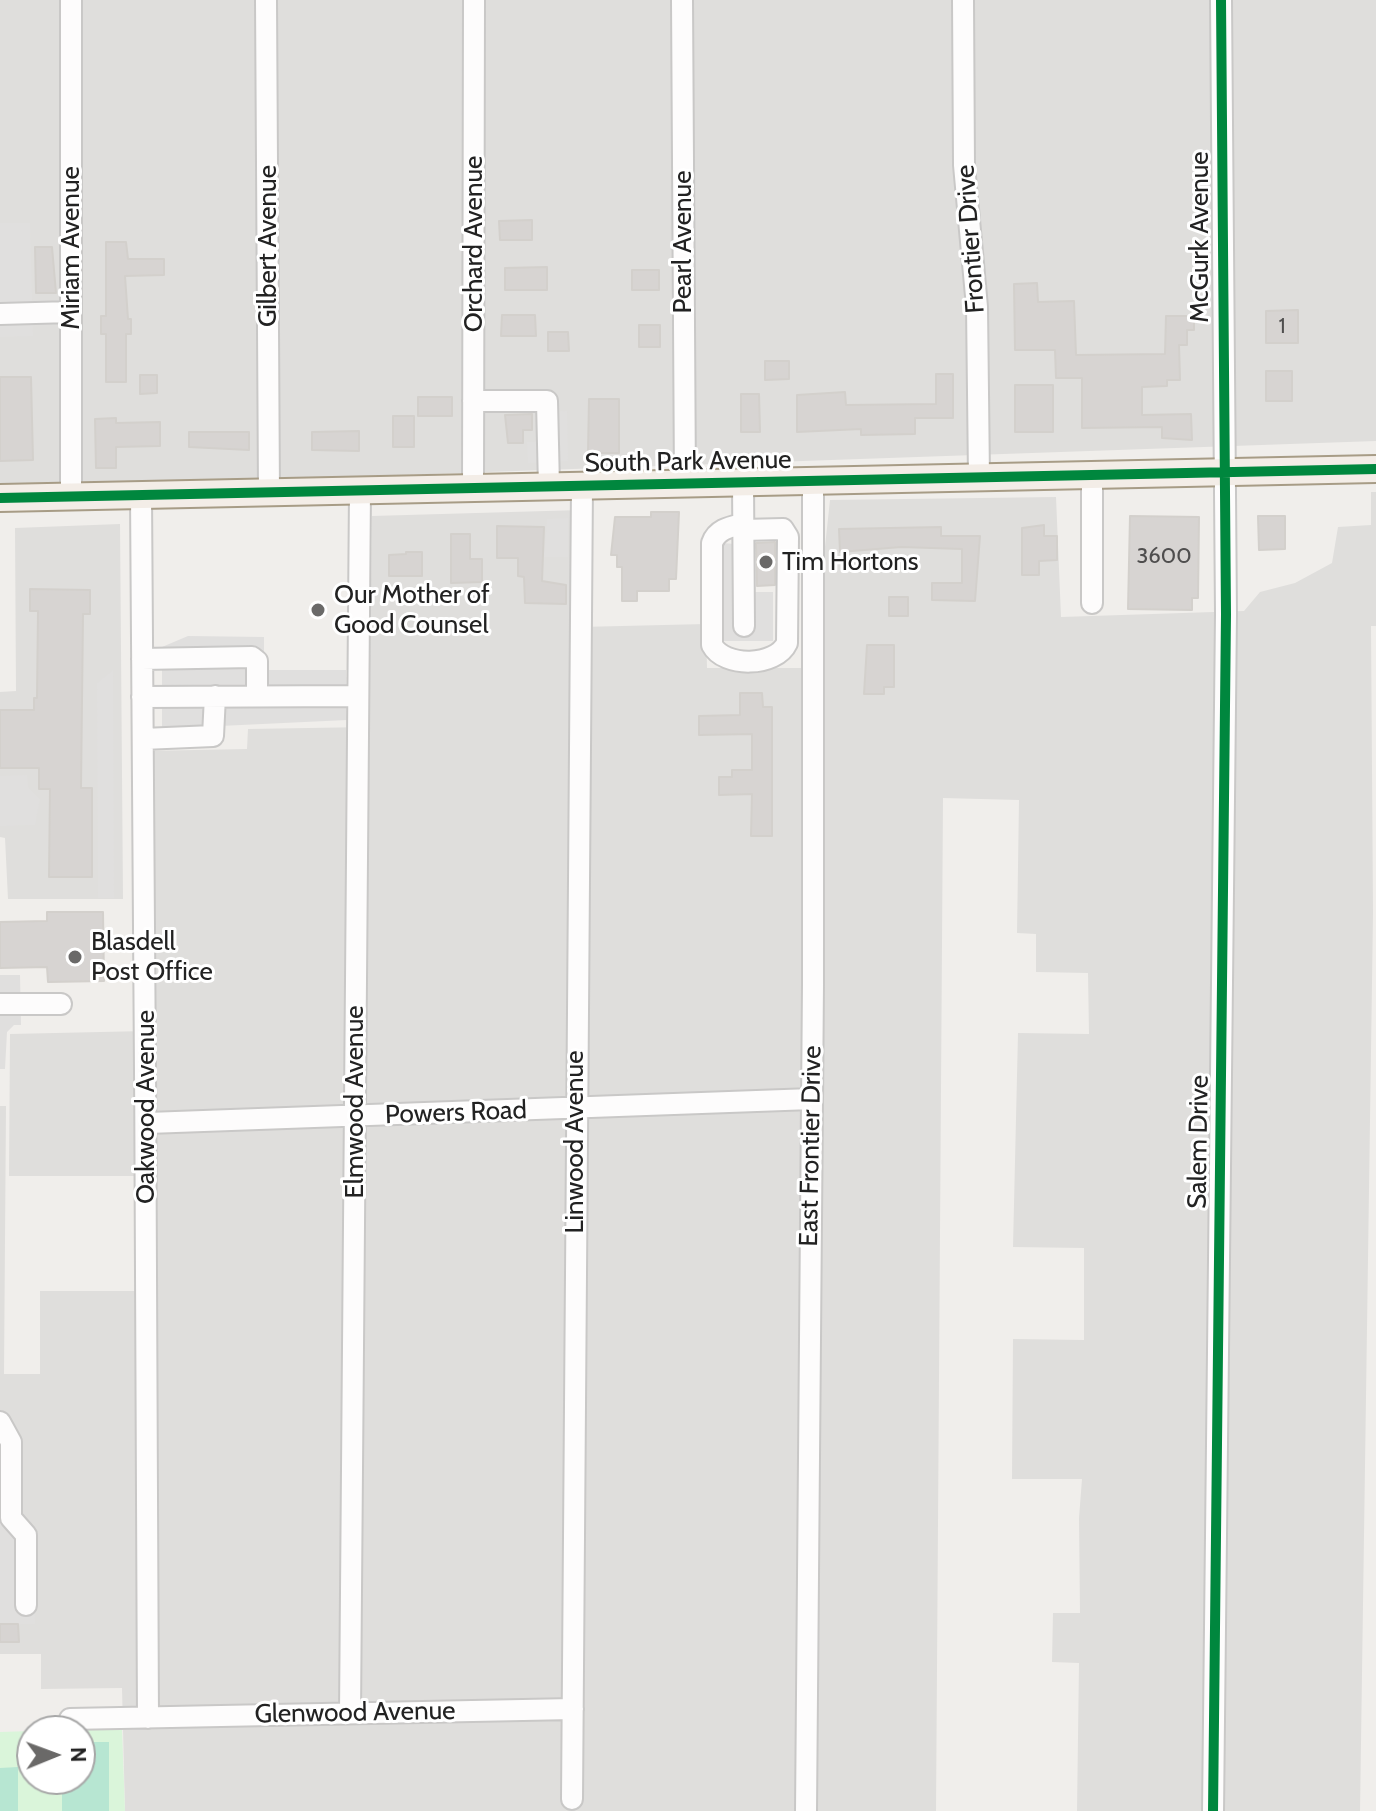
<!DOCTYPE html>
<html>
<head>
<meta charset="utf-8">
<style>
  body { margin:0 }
  #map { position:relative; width:1376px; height:1811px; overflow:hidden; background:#f0eeeb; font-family:Cabin,sans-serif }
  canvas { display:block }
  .north { position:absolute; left:16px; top:1715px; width:80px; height:80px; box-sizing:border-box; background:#fff; border:2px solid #a7a7a7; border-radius:50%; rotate:89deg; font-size:22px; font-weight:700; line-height:32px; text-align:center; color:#222 }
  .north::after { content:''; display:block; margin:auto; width:28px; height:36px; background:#6a6968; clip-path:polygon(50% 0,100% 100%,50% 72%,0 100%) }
</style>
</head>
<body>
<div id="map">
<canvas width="1376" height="1811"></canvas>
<div class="north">N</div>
</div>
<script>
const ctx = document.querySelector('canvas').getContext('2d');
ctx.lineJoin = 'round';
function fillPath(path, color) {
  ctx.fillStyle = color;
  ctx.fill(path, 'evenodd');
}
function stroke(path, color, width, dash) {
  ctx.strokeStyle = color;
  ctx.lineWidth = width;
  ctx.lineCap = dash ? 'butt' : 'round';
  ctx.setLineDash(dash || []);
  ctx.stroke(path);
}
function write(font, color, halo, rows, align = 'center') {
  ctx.font = font + ' Cabin,sans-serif';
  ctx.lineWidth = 6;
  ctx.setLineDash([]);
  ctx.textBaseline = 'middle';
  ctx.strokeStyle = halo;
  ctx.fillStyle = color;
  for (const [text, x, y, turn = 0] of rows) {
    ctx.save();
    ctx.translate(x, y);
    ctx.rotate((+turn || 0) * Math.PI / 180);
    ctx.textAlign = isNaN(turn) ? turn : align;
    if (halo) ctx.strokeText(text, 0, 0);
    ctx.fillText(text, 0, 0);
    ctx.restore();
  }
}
fillPath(new Path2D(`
  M 0,0 L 1376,0 L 1376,441 L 0,489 Z
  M 1371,492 L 1376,492 L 1376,626 L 1371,626 L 1373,913 L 1360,1811 L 1077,1811 L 1079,1663 L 1052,1662 L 1053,1613 L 1080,1613 L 1079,1518 L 1082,1479 L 1012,1479 L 1013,1339 L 1084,1340 L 1084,1248 L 1013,1247 L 1018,1033 L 1089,1034 L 1088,973 L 1036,972 L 1036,934 L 1017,933 L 1019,800 L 943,798 L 936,1811 L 125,1811 L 122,1688 L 41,1689 L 41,1654 L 0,1654 L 0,1106 L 6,1106 L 4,1374 L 40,1374 L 40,1291 L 144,1291 L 146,1176 L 9,1176 L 10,1034 L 146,1031 L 143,751 L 247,749 L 248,729 L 369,727 L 372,516 L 581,510 L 580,627 L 706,624 L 707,668 L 812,668 L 830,500 L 1056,497 L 1061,617 L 1244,611 L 1260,592 L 1295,583 L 1332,563 L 1338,527 L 1371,525 Z
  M 120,524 L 123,899 L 8,899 L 5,838 L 0,837 L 0,692 L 16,691 L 15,528 Z`), '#dfdedc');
fillPath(new Path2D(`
  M 122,1729 L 125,1811 L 0,1811 L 0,1732 L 32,1731 L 32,1779 L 80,1779 L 80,1731 L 40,1731 Z`), '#daf5da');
fillPath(new Path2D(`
  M 80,1742 L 109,1742 L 109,1811 L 62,1811 L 62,1779 L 80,1779 Z
  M 18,1767 L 18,1811 L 0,1811 L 0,1768 Z`), '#b7e6d2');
fillPath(new Path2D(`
  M 0,223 L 30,223 L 33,336 L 0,337 Z
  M 567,411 L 568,461 L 528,463 L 527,442 L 538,442 L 538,412 Z
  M 568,518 L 568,557 L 544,557 L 547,519 Z
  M 721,543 L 750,545 L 750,592 L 773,592 L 773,641 L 719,641 Z
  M 188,636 L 264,637 L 264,670 L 346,670 L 347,720 L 220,726 L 220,746 L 162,747 L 162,647 Z
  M 113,670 L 114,898 L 98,898 L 97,683 Z
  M 27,775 L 28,787 L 40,799 L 35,825 L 0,826 L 0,776 Z
  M 0,975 L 20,975 L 21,1025 L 14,1025 L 7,1032 L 5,1069 L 0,1069 Z
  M 0,1444 L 20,1444 L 20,1511 L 33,1530 L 35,1624 L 0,1624 Z`), '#e0dfde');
const building = new Path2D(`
  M 532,220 L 532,240 L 500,240 L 499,221 Z
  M 106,242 L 126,242 L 128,259 L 164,259 L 164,275 L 125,276 L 128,319 L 131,319 L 131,334 L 126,334 L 126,382 L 106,382 L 106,334 L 101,334 L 101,316 L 106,316 Z
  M 35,247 L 52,247 L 56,293 L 36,293 Z
  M 547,267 L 547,290 L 505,290 L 505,268 Z
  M 632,270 L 659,270 L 659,290 L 632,290 Z
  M 1037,283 L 1038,302 L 1074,301 L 1076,355 L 1165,354 L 1166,316 L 1194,316 L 1194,330 L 1187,330 L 1187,345 L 1179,345 L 1180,380 L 1167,380 L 1167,386 L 1142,387 L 1142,415 L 1191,414 L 1192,440 L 1162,438 L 1162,427 L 1082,428 L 1082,378 L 1056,378 L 1055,350 L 1015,350 L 1014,284 Z
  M 1298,310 L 1298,343 L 1266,343 L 1266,311 Z
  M 502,315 L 535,315 L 536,336 L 501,336 Z
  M 639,325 L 660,325 L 660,347 L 639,347 Z
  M 548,332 L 568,332 L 569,351 L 548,351 Z
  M 765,361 L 789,361 L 789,379 L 765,380 Z
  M 1266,371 L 1292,371 L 1292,401 L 1266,401 Z
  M 936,374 L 953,374 L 953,418 L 915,418 L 915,434 L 861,435 L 861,429 L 797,432 L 797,395 L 845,392 L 846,405 L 936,404 Z
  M 140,375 L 157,375 L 157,393 L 140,394 Z
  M 0,377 L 31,377 L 33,460 L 0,461 Z
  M 1015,385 L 1053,385 L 1053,432 L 1015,432 Z
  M 741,394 L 759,394 L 760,432 L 741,432 Z
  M 418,397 L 452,397 L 452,416 L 418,416 Z
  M 589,399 L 619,399 L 619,453 L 588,453 Z
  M 532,414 L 532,430 L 523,430 L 523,443 L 508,443 L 505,415 Z
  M 393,416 L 414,416 L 414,447 L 393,447 Z
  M 116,418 L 116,423 L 160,422 L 160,446 L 116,447 L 116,468 L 96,468 L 95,419 Z
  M 359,431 L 359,451 L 312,450 L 312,432 Z
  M 189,432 L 249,432 L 249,450 L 189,447 Z
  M 651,512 L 679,512 L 676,579 L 669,579 L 669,591 L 637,591 L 637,601 L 622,601 L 622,567 L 617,567 L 617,555 L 611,555 L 615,517 L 651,517 Z
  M 1130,516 L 1199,517 L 1198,598 L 1192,598 L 1192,610 L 1128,609 Z
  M 1258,516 L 1285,516 L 1285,549 L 1259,550 Z
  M 1044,525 L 1044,536 L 1057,536 L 1057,560 L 1039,561 L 1039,575 L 1022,575 L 1022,528 Z
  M 497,526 L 544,527 L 542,581 L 566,585 L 566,604 L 525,603 L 524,577 L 518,576 L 518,558 L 497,558 Z
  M 941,527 L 941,536 L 980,536 L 975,601 L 932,600 L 932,583 L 962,583 L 962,549 L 901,547 L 840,552 L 839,529 Z
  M 451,534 L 470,534 L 470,559 L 482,559 L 482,582 L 451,583 Z
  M 775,542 L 775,585 L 757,586 L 756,543 Z
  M 406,552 L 422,552 L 422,576 L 389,576 L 389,555 L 406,554 Z
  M 30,589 L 90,590 L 90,614 L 83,614 L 81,788 L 92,788 L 92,877 L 49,877 L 50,789 L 39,789 L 39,768 L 0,768 L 0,710 L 34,710 L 34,698 L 37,698 L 38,611 L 30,611 Z
  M 889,597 L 908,597 L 908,616 L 889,616 Z
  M 867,645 L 894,645 L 894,687 L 884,687 L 884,694 L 864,694 Z
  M 740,693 L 762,693 L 763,707 L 772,707 L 772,836 L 751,836 L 752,794 L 719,795 L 719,777 L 732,777 L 732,770 L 752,770 L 752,734 L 699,735 L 699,716 L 740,715 Z
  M 47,912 L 103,912 L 104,981 L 48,982 L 47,967 L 0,968 L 0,922 L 47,921 Z
  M 0,1624 L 18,1624 L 19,1642 L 0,1642 Z`);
fillPath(building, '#d7d4d2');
stroke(building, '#d3d0cc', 2);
const minor = new Path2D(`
  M 71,0 L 71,496
  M 266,0 L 269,492
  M 682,0 L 685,484
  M 963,0 L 964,165 L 977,307 L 979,478
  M 0,314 L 71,312
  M 473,401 L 547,401 L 549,487
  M 1092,476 L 1092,603
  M 743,483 L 744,626
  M 473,488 L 474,0
  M 141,495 C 144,903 147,1310 148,1718
  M 743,524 C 730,527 717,529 712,543 L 712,645 C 724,668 776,667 787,643 L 788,537 L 783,529 L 743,530
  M 142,659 L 252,657 L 257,661 L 257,696
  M 142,697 L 358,696
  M 143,739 L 213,736 L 215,696
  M 0,1004 L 61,1004
  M 148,1123 L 812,1099
  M 0,1422 L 11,1442 L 11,1518 L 26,1535 L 26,1605
  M 350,1713 L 360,491
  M 70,1719 L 573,1709
  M 572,1799 L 582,486
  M 806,1811 L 813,984 L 813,481
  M 1213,1811 L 1226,614 L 1221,0`);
const major = new Path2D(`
  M 0,498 L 1376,469`);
stroke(minor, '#c9c8c7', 24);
stroke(major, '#a79c86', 30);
stroke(minor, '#fdfcfc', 20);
stroke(major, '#f3ede7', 26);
stroke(new Path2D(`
  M 0,498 L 1376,469
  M 1213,1811 L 1226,614 L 1221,0`), '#00873e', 10);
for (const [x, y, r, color] of [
  [766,562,8,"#6a6968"],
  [318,610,8,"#6a6968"],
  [75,957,8,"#6a6968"]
]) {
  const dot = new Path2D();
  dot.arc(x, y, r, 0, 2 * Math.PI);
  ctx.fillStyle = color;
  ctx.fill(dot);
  stroke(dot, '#fff', 3);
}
write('22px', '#4f4e4e', null, [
  ["1",1282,327],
  ["3600",1164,557]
]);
write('26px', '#222', '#fff', [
  ["McGurk Avenue",1200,237,-90],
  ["Frontier Drive",971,239,-94],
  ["Pearl Avenue",683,242,-90],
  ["Orchard Avenue",474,244,-90],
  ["Gilbert Avenue",268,246,-90],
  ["Miriam Avenue",71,248,-90],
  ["South Park Avenue",688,462,-1],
  ["Elmwood Avenue",355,1102,-90],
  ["Oakwood Avenue",146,1107,-90],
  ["Powers Road",456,1113,-2],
  ["Linwood Avenue",575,1142,-90],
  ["Salem Drive",1199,1142,-89],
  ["East Frontier Drive",811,1146,-89],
  ["Glenwood Avenue",355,1713,-1]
]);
write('26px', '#222', '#fff', [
  ["Tim Hortons",782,562],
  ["Our Mother of",334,595],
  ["Good Counsel",334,625],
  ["Blasdell",91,942],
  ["Post Office",91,972]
], 'left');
</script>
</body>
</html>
